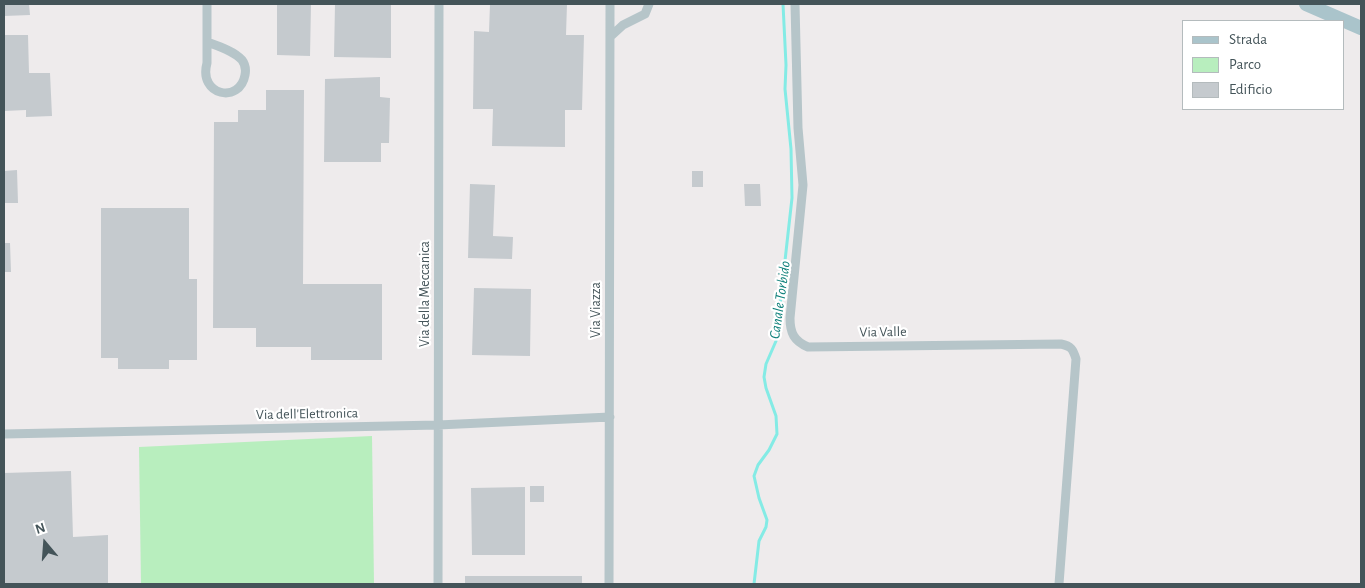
<!DOCTYPE html>
<html>
<head>
<meta charset="utf-8">
<style>
  body { margin:0 }
  #map { position:relative; width:1365px; height:588px; overflow:hidden; background:#eeebec; font-family:"Alegreya Sans",sans-serif }
  canvas { display:block }
  .frame { position:absolute; inset:0; border:5px solid #445459; pointer-events:none }
  .legend { position:absolute; left:1182px; top:20px; width:162px; height:90px; box-sizing:border-box; background:#fff; border:1px solid #b4bbbd; margin:0; padding:6px 9px; list-style:none; font-size:15px; color:#445459 }
  .legend li { display:flex; align-items:center; gap:10px; height:25px }
  .legend b { width:25px; border:1px solid #b4bbbd }
  .north { position:absolute; left:20px; top:518px; width:50px; height:50px; -webkit-text-stroke:4px #fff; paint-order:stroke; rotate:342deg; font-size:14px; font-weight:700; line-height:20px; text-align:center; color:#445459 }
  .north::after { content:''; display:block; margin:auto; width:18px; height:22px; background:#445459; clip-path:polygon(50% 0,100% 100%,50% 72%,0 100%) }
</style>
</head>
<body>
<div id="map">
<canvas width="1365" height="588"></canvas>
<div class="frame"></div>
<ul class="legend">
<li><b style="height:6px;background:#aac4cb"></b>Strada</li>
<li><b style="height:14px;background:#b8eebe"></b>Parco</li>
<li><b style="height:14px;background:#c5cace"></b>Edificio</li>
</ul>
<div class="north">N</div>
</div>
<script>
const ctx = document.querySelector('canvas').getContext('2d');
ctx.lineJoin = 'round';
function fillPath(path, color) {
  ctx.fillStyle = color;
  ctx.fill(path, 'evenodd');
}
function stroke(path, color, width, dash) {
  ctx.strokeStyle = color;
  ctx.lineWidth = width;
  ctx.lineCap = dash ? 'butt' : 'round';
  ctx.setLineDash(dash || []);
  ctx.stroke(path);
}
function write(font, color, halo, rows, align = 'center') {
  ctx.font = font + ' "Alegreya Sans",sans-serif';
  ctx.lineWidth = 4.5;
  ctx.setLineDash([]);
  ctx.textBaseline = 'middle';
  ctx.strokeStyle = halo;
  ctx.fillStyle = color;
  for (const [text, x, y, turn = 0] of rows) {
    ctx.save();
    ctx.translate(x, y);
    ctx.rotate((+turn || 0) * Math.PI / 180);
    ctx.textAlign = isNaN(turn) ? turn : align;
    if (halo) ctx.strokeText(text, 0, 0);
    ctx.fillText(text, 0, 0);
    ctx.restore();
  }
}
fillPath(new Path2D(`
  M 372,436 L 374,584 L 141,584 L 139,447 Z`), '#b8eebe');
stroke(new Path2D(`
  M 754,584 L 759,541 L 766,527 L 767,520 L 759,498 L 754,476 L 758,465 L 769,450 L 777,434 L 776,416 L 766,388 L 764,377 L 766,364 L 776,341 L 792,198 L 791,149 L 785,89 L 786,65 L 783,4`), '#84ebe5', 3);
fillPath(new Path2D(`
  M 4,4 L 29,4 L 30,15 L 4,16 Z
  M 277,4 L 311,4 L 310,56 L 277,55 Z
  M 335,4 L 391,4 L 391,58 L 334,57 Z
  M 490,4 L 567,4 L 566,35 L 584,35 L 582,110 L 565,110 L 565,147 L 492,146 L 493,109 L 473,109 L 474,31 L 489,32 Z
  M 4,35 L 28,35 L 29,73 L 50,73 L 52,116 L 26,117 L 26,110 L 4,111 Z
  M 380,77 L 380,97 L 390,98 L 389,143 L 381,143 L 381,162 L 324,162 L 325,79 Z
  M 266,90 L 304,90 L 303,284 L 382,284 L 382,360 L 311,360 L 311,347 L 256,347 L 256,328 L 213,328 L 214,122 L 238,122 L 238,110 L 266,110 Z
  M 17,170 L 18,203 L 4,203 L 4,171 Z
  M 692,171 L 703,171 L 703,187 L 692,187 Z
  M 470,184 L 495,185 L 493,236 L 513,237 L 512,259 L 468,258 Z
  M 744,184 L 760,184 L 761,206 L 745,206 Z
  M 101,208 L 189,208 L 189,279 L 197,279 L 197,360 L 169,360 L 169,369 L 118,369 L 118,358 L 101,358 Z
  M 4,243 L 10,243 L 11,272 L 4,272 Z
  M 474,288 L 531,289 L 530,356 L 472,355 Z
  M 71,471 L 73,537 L 108,535 L 108,584 L 4,584 L 4,473 Z
  M 530,486 L 544,486 L 544,502 L 530,502 Z
  M 525,487 L 525,555 L 472,555 L 471,488 Z
  M 465,576 L 582,576 L 582,584 L 465,584 Z`), '#c5cace');
stroke(new Path2D(`
  M 207,4 L 207,63 C 198,96 240,104 245,75 C 246,70 245,64 242,60 C 234,51 218,46 207,42
  M 795,4 L 798,128 L 803,185 L 790,318 C 790,333 794,341 808,347 L 1061,344 C 1071,346 1073,349 1076,359 L 1059,584
  M 611,36 L 623,25 L 645,14 L 649,4
  M 4,434 L 438,425 L 610,417
  M 438,584 L 439,4
  M 609,584 L 610,4`), '#b6c5c9', 9);
stroke(new Path2D(`
  M 1306,4 L 1361,28`), '#aac4cb', 14);
write('14px', '#445459', '#fff', [
  ["Via della Meccanica",425,294,-90],
  ["Via Viazza",596,310,-90],
  ["Via Valle",883,332,-1],
  ["Via dell'Elettronica",307,414,-1]
]);
write('italic 15px', '#0c7f79', '#fff', [
  ["Canale Torbido",780,300,-82]
]);
</script>
</body>
</html>
